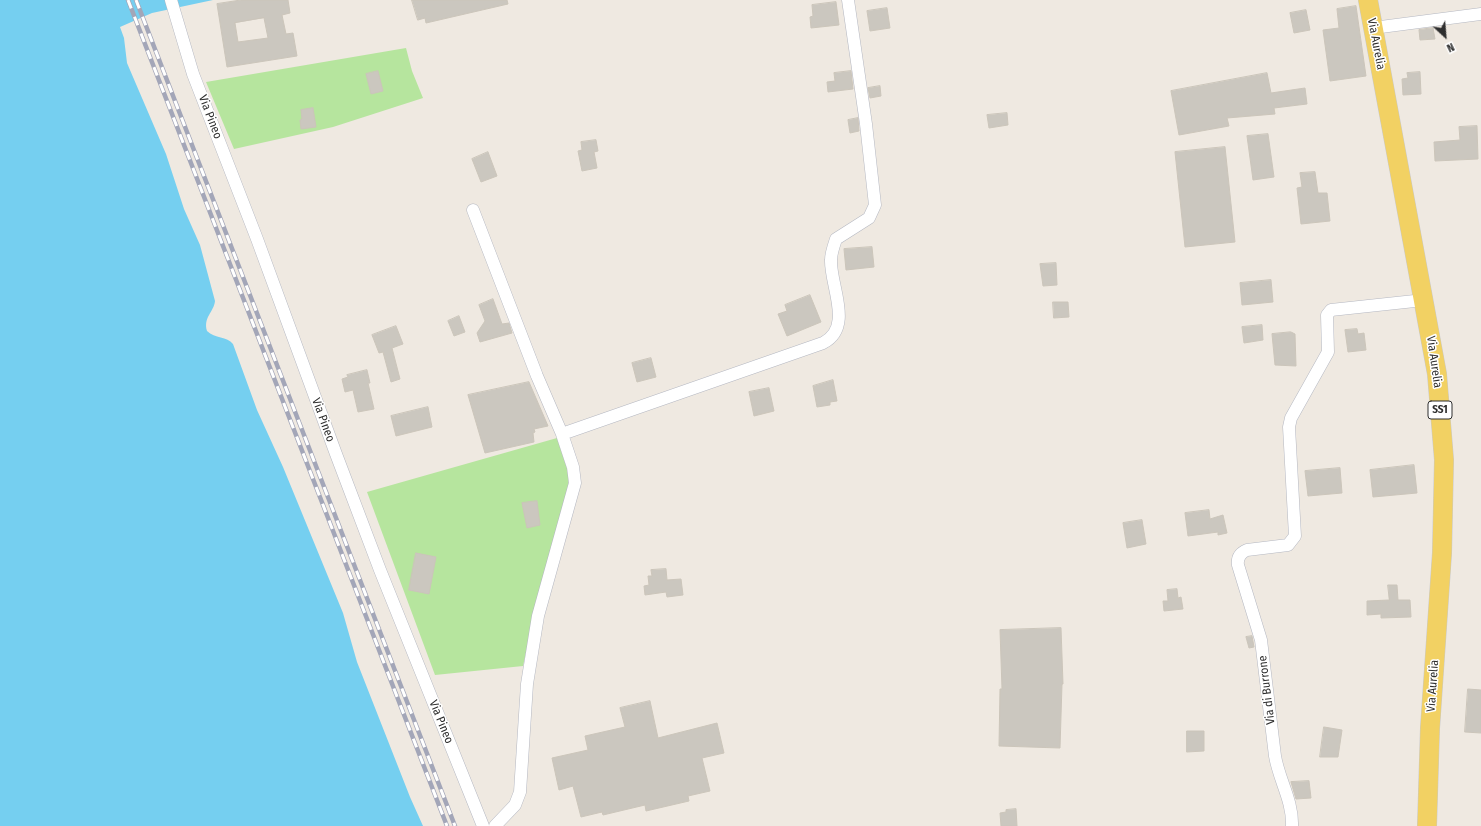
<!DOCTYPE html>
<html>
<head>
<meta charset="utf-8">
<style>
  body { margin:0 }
  #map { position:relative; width:1481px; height:826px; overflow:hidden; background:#efe9e1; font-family:"Fira Sans Condensed",sans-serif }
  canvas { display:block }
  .north { position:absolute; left:1425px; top:16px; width:40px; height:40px; -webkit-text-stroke:3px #fff; paint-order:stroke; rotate:154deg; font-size:11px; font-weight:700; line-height:16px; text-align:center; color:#2e2e2e }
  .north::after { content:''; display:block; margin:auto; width:14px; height:18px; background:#2e2e2e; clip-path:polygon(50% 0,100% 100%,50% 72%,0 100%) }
</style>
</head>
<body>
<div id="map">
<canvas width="1481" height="826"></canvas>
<div class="north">N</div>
</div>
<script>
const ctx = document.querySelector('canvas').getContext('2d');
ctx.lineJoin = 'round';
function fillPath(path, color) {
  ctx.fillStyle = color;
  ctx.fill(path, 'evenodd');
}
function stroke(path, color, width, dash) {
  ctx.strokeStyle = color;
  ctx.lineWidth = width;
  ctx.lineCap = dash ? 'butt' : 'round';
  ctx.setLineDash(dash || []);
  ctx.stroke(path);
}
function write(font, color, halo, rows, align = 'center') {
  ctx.font = font + ' "Fira Sans Condensed",sans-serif';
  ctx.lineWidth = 3;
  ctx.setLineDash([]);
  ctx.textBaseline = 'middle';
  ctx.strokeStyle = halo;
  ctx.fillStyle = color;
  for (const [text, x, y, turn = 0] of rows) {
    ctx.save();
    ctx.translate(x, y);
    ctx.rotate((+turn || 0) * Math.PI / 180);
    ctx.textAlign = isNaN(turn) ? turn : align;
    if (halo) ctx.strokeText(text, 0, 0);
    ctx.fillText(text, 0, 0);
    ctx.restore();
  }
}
fillPath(new Path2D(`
  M 406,48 L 412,71 L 423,98 L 333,127 L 234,149 L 206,82 Z
  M 557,438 L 569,474 L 568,492 L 532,626 L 523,666 L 435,675 L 367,492 Z`), '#b6e59e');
fillPath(new Path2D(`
  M 0,0 L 213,0 L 152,13 L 120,27 L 124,38 L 127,63 L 166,154 L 184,209 L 200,245 L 215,301 C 214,312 203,317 207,331 C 215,339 227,336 233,344 L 257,410 L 283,467 L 343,613 L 357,662 L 410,797 L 423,826 L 0,826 Z`), '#75cff0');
const building = new Path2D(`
  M 241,0 L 288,0 L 290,13 L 282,15 L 286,34 L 293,33 L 297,56 L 227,67 L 217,4 ZM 264,18 L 268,38 L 238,42 L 235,23 Z
  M 412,0 L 507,0 L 508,4 L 426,23 L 425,18 L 418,20 Z
  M 836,2 L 839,25 L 811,28 L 810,17 L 813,16 L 812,5 Z
  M 1356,6 L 1366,76 L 1330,81 L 1323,30 L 1339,28 L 1337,9 Z
  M 887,8 L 890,28 L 870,31 L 867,11 Z
  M 1306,10 L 1310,30 L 1294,33 L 1290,13 Z
  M 1433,28 L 1435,39 L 1420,40 L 1419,30 Z
  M 378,71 L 383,91 L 371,94 L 366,74 Z
  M 851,71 L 853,89 L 828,92 L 827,82 L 835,81 L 834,73 Z
  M 1420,72 L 1421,94 L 1403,95 L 1402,79 L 1408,78 L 1407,73 Z
  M 1267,73 L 1271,93 L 1305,88 L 1307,104 L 1274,108 L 1275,114 L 1227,118 L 1229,126 L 1179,135 L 1171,91 Z
  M 880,86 L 881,96 L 870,98 L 868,88 Z
  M 313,108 L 316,127 L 301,129 L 300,120 L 302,119 L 301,110 Z
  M 1007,113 L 1008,125 L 989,128 L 987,115 Z
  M 858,118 L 859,131 L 850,133 L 848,120 Z
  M 1477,126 L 1478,159 L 1435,161 L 1434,142 L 1460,140 L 1459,127 Z
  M 1268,134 L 1274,177 L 1253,180 L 1247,136 Z
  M 596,140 L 598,151 L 594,152 L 597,168 L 582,171 L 578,151 L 582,150 L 581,142 Z
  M 1225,147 L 1235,242 L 1185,247 L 1175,152 Z
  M 488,152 L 497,176 L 481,182 L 472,159 Z
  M 1315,172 L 1318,193 L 1327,193 L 1330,221 L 1301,224 L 1297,188 L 1302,187 L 1300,173 Z
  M 872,247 L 874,267 L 846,270 L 844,249 Z
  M 1056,263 L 1057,285 L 1043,286 L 1040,264 Z
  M 1271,280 L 1273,302 L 1242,305 L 1240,283 Z
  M 810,295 L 821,322 L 787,336 L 778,314 L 787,311 L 785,305 Z
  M 493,299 L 502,324 L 509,323 L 512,333 L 480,342 L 477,333 L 485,321 L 479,305 Z
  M 1053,302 L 1068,302 L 1069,317 L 1054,318 Z
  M 459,316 L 465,332 L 454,336 L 448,321 Z
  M 1262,325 L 1263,340 L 1244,343 L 1242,327 Z
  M 396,326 L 403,344 L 392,348 L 400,379 L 391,382 L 383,352 L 379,353 L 372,335 Z
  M 1357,329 L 1358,334 L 1364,333 L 1366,350 L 1348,352 L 1345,330 Z
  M 1291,332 L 1295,334 L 1296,366 L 1275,365 L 1272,334 Z
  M 651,358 L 656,377 L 637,382 L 632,363 Z
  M 367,370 L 370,383 L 368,383 L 374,409 L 358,412 L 353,390 L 345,392 L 342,379 L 348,377 L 347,375 Z
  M 833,380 L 837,401 L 830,402 L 830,405 L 817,407 L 813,386 Z
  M 529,382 L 548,426 L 534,429 L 535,432 L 533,433 L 534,442 L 485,453 L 468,395 Z
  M 769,388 L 774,411 L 754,416 L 749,392 Z
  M 428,407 L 432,427 L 396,436 L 391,416 Z
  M 1414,465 L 1417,493 L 1373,497 L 1370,470 Z
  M 1340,468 L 1342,493 L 1308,496 L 1305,471 Z
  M 537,501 L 540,525 L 527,528 L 522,503 Z
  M 1209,510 L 1210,519 L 1223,515 L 1227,533 L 1218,535 L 1218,532 L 1188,536 L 1185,513 Z
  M 1142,520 L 1146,544 L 1127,548 L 1123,523 Z
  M 416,553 L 436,557 L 429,594 L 409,590 Z
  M 666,569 L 667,580 L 681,579 L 683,595 L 667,597 L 666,592 L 645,595 L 644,586 L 649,585 L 648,576 L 652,576 L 651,570 Z
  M 1388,585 L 1397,585 L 1398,600 L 1410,600 L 1411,617 L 1381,618 L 1381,614 L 1367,615 L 1367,601 L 1389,600 Z
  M 1177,589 L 1178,598 L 1181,597 L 1183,609 L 1164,611 L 1163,601 L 1168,601 L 1167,590 Z
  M 1061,628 L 1063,684 L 1062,684 L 1060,748 L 999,746 L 1000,689 L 1002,689 L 1000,630 Z
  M 1252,636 L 1254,647 L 1249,648 L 1246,637 Z
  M 1468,689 L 1481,690 L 1481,733 L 1465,732 Z
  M 650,701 L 658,738 L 717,723 L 724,753 L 702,758 L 710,791 L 688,796 L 689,801 L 646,811 L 645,805 L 603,815 L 602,812 L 581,817 L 573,786 L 559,790 L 552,758 L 588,750 L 585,736 L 625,727 L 620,708 Z
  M 1324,727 L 1342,730 L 1338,757 L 1320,757 Z
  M 1187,731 L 1204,731 L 1204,751 L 1187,752 Z
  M 1309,781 L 1311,798 L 1296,799 L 1291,782 Z
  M 1016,809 L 1017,826 L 1001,826 L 1000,813 L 1006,812 L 1006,810 Z`);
fillPath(building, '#cbc7bf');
stroke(building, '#cbc5ba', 1);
const minor = new Path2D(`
  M 171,0 L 193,74 L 257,239 L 336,454 L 380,570 L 483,826
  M 1373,28 L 1481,14
  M 473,210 L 537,376 L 562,434
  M 495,826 L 515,805 L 520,792 L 527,684 L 538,616 L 575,483 L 573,467 L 562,434 L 823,343 C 854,327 830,286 831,260 C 831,253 834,245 836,239 L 869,218 L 875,205 L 866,124 L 848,0
  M 1292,826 C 1293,801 1279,780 1275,756 L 1261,640 L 1238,565 C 1237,558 1240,553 1247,550 L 1288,545 L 1295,536 L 1289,427 L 1291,418 L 1328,352 L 1327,315 L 1331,310 L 1424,300`);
const primary = new Path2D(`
  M 1368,0 L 1437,374 L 1444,460 L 1442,553 L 1430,728 L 1427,826`);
stroke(minor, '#b4b7c1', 13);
stroke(primary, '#c9c9c9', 20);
stroke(minor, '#fff', 12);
stroke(primary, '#f2d163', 19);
const rail = new Path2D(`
  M 128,0 L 447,826
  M 136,0 L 455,826`);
stroke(rail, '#a3a6b8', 4.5);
stroke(rail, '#fff', 3, [9]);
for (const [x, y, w] of [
  [1440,410,24]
]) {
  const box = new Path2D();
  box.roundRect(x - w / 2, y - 9, w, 18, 3);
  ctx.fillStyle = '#fff';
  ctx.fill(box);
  stroke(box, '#2e2e2e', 1);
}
write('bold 11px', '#2e2e2e', null, [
  ["SS1",1440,410]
]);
write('12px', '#2e2e2e', '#fff', [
  ["Via Aurelia",1376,44,79],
  ["Via Pineo",210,117,69],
  ["Via Aurelia",1434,362,82],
  ["Via Pineo",323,420,70],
  ["Via Aurelia",1433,686,-86],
  ["Via di Burrone",1267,690,-97],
  ["Via Pineo",441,722,68]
]);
</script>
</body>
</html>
